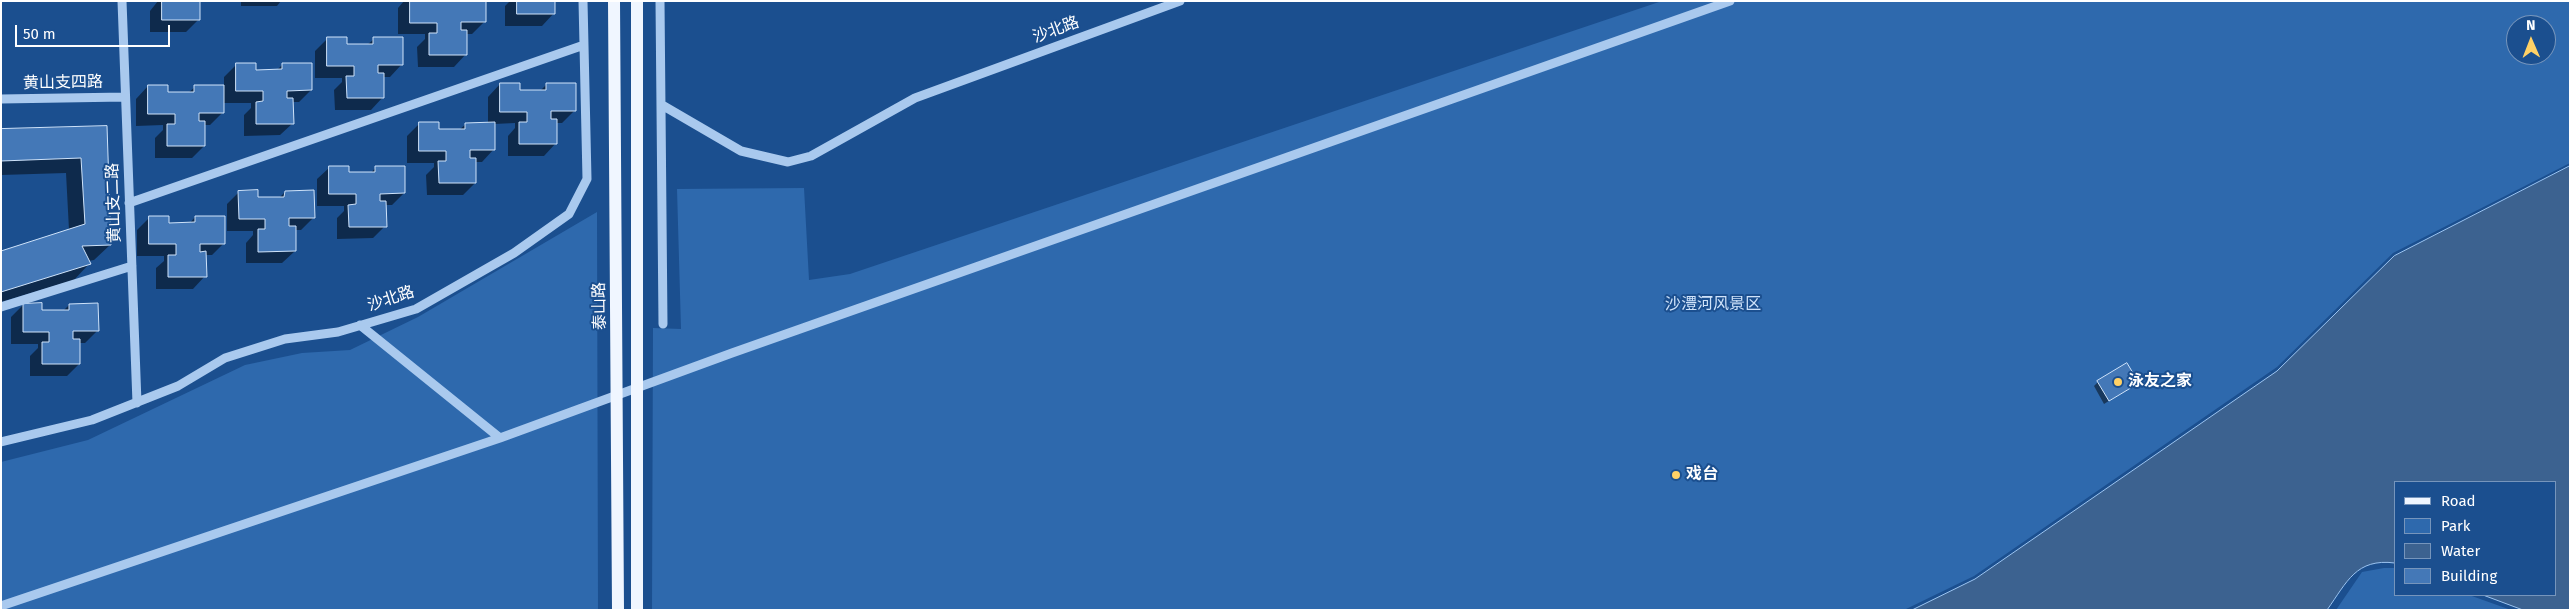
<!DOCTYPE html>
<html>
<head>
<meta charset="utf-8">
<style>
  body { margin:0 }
  #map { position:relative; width:2571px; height:611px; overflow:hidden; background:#1b4f8f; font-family:"Fira Sans",sans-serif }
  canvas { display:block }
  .frame { position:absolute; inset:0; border:2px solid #fff; pointer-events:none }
  .legend { position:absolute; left:2394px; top:481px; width:162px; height:115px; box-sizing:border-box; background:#1b4f8f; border:1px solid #7695bc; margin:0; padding:6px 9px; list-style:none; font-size:15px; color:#fff }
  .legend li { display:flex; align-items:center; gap:10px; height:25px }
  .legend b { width:25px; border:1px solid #7695bc }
  .north { position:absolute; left:2506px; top:15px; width:50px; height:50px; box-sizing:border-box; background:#1b4f8f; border:1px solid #7695bc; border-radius:50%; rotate:359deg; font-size:14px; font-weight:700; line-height:20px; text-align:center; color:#fff }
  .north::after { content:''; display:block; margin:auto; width:18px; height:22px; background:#ffd166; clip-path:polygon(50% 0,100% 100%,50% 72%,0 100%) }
  .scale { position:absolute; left:15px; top:25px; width:155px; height:22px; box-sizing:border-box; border:2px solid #fff; border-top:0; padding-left:6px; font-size:15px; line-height:18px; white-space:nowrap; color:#fff; -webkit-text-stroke:4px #1b4f8f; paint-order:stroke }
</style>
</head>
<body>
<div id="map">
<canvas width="2571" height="611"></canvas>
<div class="frame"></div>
<ul class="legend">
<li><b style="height:6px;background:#f0f6ff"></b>Road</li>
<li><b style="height:14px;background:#2e69ad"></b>Park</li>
<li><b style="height:14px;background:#3c6290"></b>Water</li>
<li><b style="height:14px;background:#4478b7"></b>Building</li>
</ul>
<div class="north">N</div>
<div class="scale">50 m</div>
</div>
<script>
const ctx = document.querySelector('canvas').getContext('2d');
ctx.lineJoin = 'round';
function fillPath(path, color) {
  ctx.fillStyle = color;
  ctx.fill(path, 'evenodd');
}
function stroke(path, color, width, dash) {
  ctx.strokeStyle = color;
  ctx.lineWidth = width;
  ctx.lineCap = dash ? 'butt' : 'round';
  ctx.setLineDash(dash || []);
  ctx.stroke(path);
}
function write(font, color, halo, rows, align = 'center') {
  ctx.font = font + ' "Fira Sans","Noto Sans SC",sans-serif';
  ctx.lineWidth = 4;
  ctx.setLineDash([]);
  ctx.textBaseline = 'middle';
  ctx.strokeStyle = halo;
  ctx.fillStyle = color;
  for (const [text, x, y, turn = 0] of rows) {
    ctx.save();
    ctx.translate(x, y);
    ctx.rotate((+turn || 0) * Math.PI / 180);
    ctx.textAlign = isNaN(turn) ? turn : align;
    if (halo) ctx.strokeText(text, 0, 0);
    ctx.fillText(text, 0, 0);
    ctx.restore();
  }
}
fillPath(new Path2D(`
  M 1662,1 L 2570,1 L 2570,163 L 2393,253 L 2277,367 L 1974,576 L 1904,610 L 652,610 L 653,328 L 681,329 L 677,189 L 804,188 L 809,280 L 850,274 ZM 2516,25 L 2546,25 L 2546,55 L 2516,55 Z
  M 597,212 L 598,610 L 1,610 L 1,462 L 88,440 L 245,365 L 302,353 L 350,350 L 418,317 Z
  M 2384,568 L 2395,568 L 2395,595 L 2469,595 L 2511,610 L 2336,610 L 2362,572 Z`), '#2e69ad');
const water = new Path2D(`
  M 2570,166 L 2570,610 L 2523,610 L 2483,595 L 2555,595 L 2555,482 L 2395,482 L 2395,563 C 2356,558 2347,582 2327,610 L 1912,610 L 1975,579 L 2277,371 L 2394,256 Z`);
fillPath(water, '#3c6290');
stroke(water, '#9cc4f0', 1);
fillPath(new Path2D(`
  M 158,1 L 199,1 L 199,19 L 186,32 L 150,32 L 150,11 Z
  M 241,1 L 281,1 L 277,6 L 241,6 Z
  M 404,1 L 428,1 L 485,21 L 472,34 L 466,34 L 466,54 L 454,67 L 418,67 L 417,47 L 425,39 L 425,34 L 398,34 L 398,8 Z
  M 510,1 L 554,1 L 554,13 L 542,26 L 505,26 L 505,6 Z
  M 327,39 L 346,45 L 367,45 L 374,39 L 402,64 L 390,77 L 383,77 L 383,97 L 371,110 L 335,110 L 334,90 L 342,82 L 342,78 L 315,78 L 315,51 Z
  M 237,64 L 255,71 L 277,70 L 283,64 L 311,90 L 299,102 L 292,102 L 293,123 L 280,135 L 244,136 L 244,115 L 251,108 L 251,103 L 223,103 L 223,112 L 210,125 L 204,125 L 204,146 L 192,158 L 155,158 L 155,138 L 163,130 L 163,125 L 136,126 L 136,99 L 148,86 L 166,93 L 188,93 L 195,87 L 224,87 L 224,77 Z
  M 500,84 L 519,91 L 540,91 L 546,85 L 575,110 L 562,123 L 556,123 L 556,143 L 544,156 L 508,156 L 508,136 L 515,128 L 515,123 L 494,124 L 494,149 L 482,162 L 475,162 L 475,183 L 463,195 L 427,195 L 426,175 L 434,167 L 434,163 L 407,163 L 407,136 L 419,124 L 438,131 L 459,130 L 466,124 L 488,124 L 488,97 Z
  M 106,127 L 110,245 L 94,260 L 88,261 L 89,264 L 74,280 L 1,302 L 1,252 L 69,230 L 66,173 L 1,175 L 1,130 Z
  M 330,167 L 348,174 L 370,174 L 376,167 L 404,193 L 392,205 L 385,205 L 385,226 L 373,238 L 337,239 L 337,218 L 344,211 L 344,206 L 317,206 L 317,179 Z
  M 239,192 L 257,199 L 279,198 L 285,192 L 313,218 L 301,230 L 294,230 L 295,251 L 282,263 L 246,263 L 246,243 L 253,235 L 253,231 L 227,231 L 227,204 Z
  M 195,217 L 224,243 L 212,255 L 205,255 L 205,276 L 193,289 L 156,289 L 156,268 L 164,261 L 164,256 L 137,256 L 137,230 L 149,218 L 168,224 L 189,224 Z
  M 23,305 L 41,311 L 63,311 L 69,305 L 97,331 L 85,343 L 79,343 L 79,364 L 67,376 L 30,376 L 30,356 L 38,348 L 38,344 L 11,344 L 11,317 Z
  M 2098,382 L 2137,383 L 2104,404 L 2094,386 Z`), '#0007');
const building = new Path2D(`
  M 162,1 L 200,1 L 200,20 L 162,20 Z
  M 410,1 L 486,1 L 486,22 L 461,22 L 461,30 L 467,30 L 467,55 L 429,55 L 429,33 L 437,33 L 437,23 L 410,23 Z
  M 517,1 L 555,1 L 555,14 L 517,14 Z
  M 327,37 L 347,37 L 347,44 L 373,44 L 373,37 L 403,37 L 403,65 L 378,65 L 378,73 L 384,73 L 384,98 L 347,98 L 346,76 L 354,76 L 354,66 L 327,66 Z
  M 236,63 L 256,63 L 256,70 L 282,69 L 282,63 L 312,63 L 312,90 L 287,91 L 287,98 L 293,98 L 294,124 L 256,124 L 256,102 L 263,101 L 263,91 L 236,91 Z
  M 500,83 L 520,83 L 520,90 L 546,90 L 546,83 L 576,83 L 576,111 L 551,111 L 551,119 L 557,119 L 557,144 L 519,144 L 519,122 L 527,122 L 527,112 L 500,112 Z
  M 148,85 L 168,85 L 168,92 L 194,92 L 194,85 L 224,85 L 224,113 L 199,113 L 199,121 L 205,121 L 205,146 L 167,146 L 167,124 L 175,124 L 175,114 L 148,114 Z
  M 419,122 L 439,122 L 439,129 L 465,129 L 465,123 L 495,122 L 495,150 L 470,150 L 470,158 L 476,158 L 476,183 L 439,183 L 438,161 L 446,161 L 446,151 L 419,151 Z
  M 107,126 L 111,245 L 82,246 L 91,264 L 1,292 L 1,251 L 85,224 L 81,158 L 1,161 L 1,129 Z
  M 329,166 L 349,166 L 349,172 L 375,172 L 375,166 L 405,166 L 405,193 L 380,194 L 380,201 L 386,201 L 387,227 L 349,227 L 348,205 L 356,204 L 356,194 L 329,194 Z
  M 258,190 L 258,197 L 284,197 L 285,191 L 314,190 L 315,218 L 289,218 L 289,226 L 296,226 L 296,251 L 258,252 L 258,229 L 265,229 L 265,219 L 239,219 L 238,191 Z
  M 149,216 L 169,216 L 169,223 L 195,222 L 195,216 L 225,216 L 225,244 L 200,244 L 200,252 L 206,251 L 207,277 L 168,277 L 168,255 L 176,255 L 176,244 L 149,244 Z
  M 42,303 L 42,310 L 69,310 L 69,304 L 98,303 L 99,331 L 73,331 L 73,339 L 80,339 L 80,364 L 42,364 L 42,342 L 49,342 L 49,332 L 23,332 L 23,304 Z
  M 2127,363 L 2139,383 L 2109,401 L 2097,381 Z`);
fillPath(building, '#4478b7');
stroke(building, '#cfe3fa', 1);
stroke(new Path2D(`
  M 122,1 L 137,403
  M 660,1 L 663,324
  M 1,99 L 125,97
  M 662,105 L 741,151 L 788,162 L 811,156 L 915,98 L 1180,1
  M 129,203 L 584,45
  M 1,307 L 132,266
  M 360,325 L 500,438
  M 1,442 L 92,420 L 178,386 L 225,358 L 285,339 L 338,332 L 416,309 L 514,253 L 569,214 L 587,179 L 583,1
  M 1,606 L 500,438 L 732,353 L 1730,1`), '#a9c9ee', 9);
stroke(new Path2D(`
  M 614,1 L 618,610
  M 637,1 L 637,610`), '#f0f6ff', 12);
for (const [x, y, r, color] of [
  [2118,382,5,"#ffd166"],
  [1676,475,5,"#ffd166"]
]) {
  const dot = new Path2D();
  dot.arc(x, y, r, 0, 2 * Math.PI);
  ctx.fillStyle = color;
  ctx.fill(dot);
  stroke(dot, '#1b4f8f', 2);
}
write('16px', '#fff', '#1b4f8f', [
  ["沙北路",1056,30,-20],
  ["黄山支四路",63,83,-1],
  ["黄山支二路",114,203,-92],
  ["沙北路",391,299,-18],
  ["泰山路",600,306,-91]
]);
write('16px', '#cfe3fa', '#1b4f8f', [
  ["沙澧河风景区",1713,305]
]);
write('bold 16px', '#fff', '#1b4f8f', [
  ["泳友之家",2128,382],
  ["戏台",1686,475]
], 'left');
</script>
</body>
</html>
